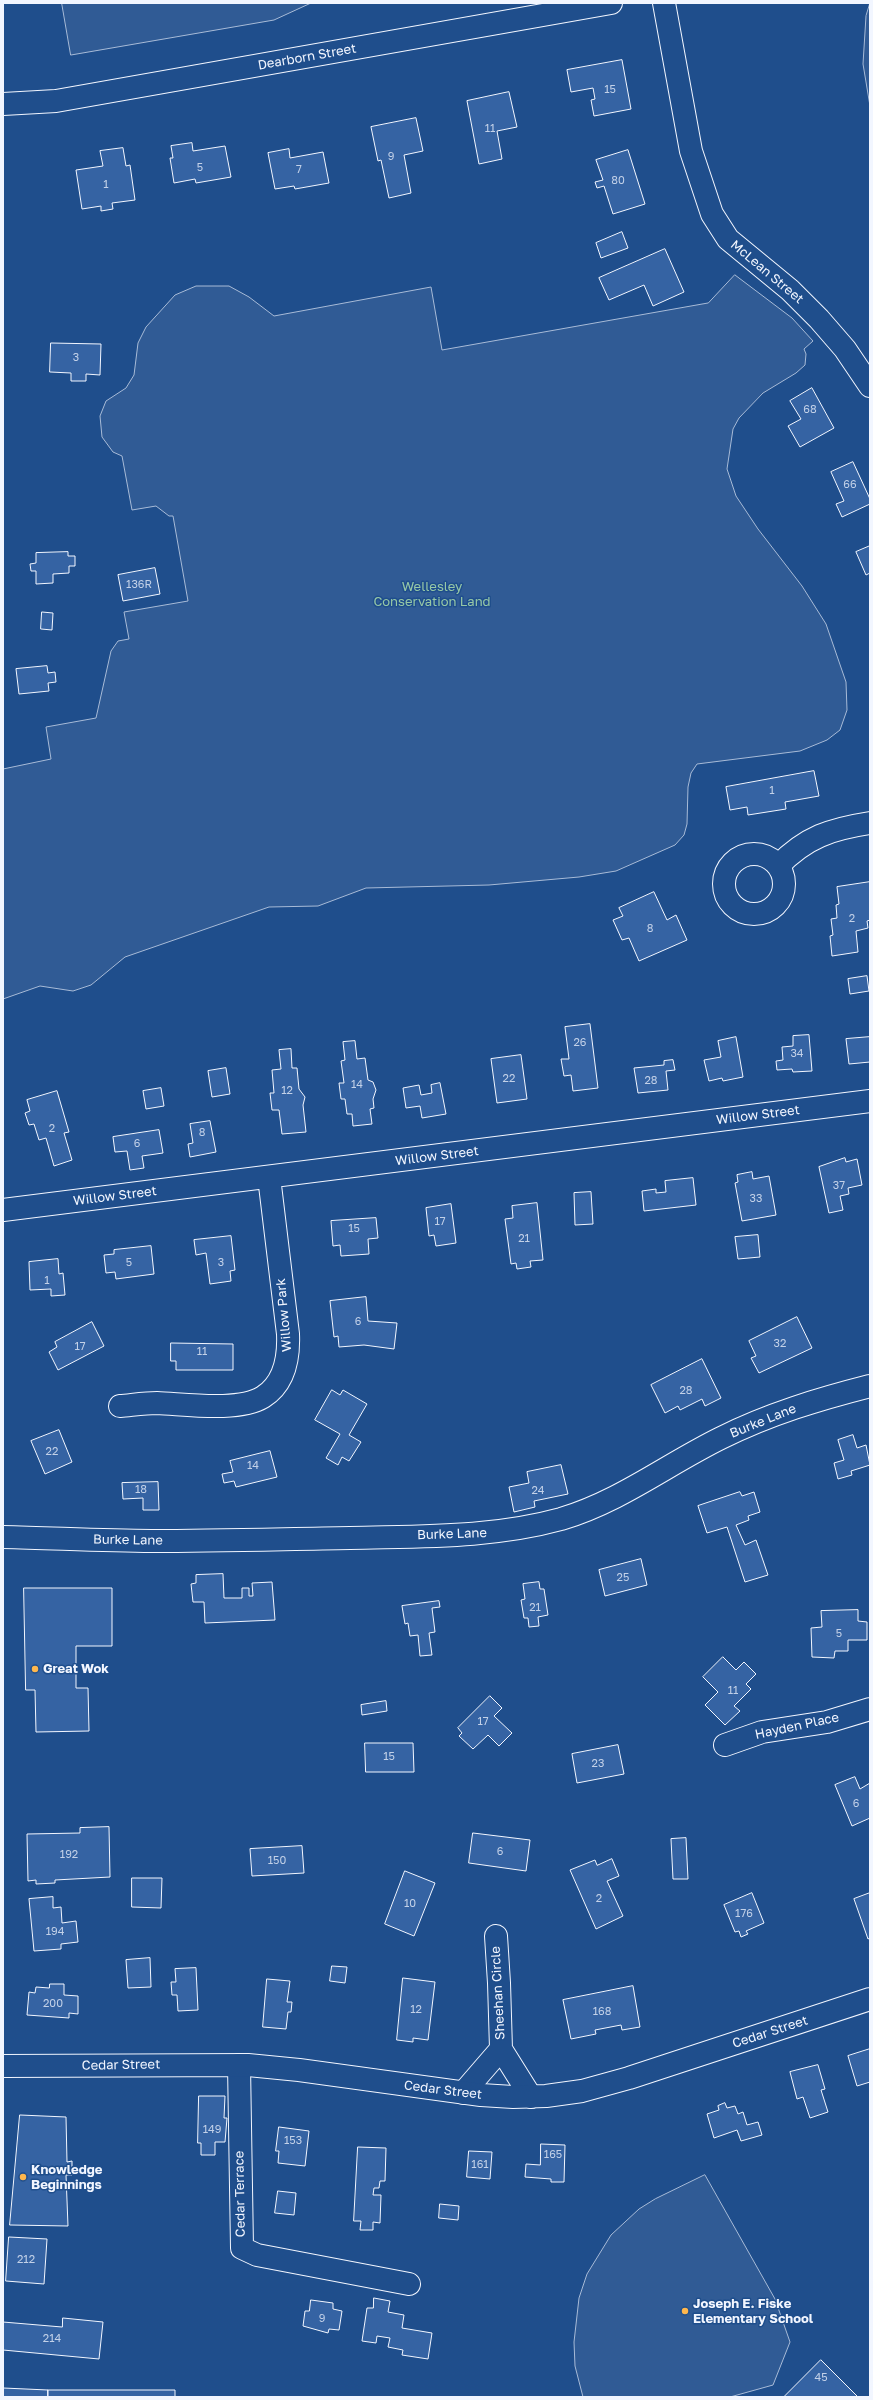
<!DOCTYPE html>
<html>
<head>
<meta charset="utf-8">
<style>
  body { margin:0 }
  #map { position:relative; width:873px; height:2400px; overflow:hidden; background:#1f4e8c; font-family:"Golos Text",sans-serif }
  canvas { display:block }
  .frame { position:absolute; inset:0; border:4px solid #f2f6ff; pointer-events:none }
</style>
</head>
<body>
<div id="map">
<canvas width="873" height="2400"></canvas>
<div class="frame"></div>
</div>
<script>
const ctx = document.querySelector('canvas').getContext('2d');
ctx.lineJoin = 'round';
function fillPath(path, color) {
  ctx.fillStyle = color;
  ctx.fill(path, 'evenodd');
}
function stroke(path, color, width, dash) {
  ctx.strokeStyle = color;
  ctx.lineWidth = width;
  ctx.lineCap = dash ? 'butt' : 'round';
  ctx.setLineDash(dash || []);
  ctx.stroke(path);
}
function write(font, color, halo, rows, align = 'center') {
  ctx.font = font + ' "Golos Text",sans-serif';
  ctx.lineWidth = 3;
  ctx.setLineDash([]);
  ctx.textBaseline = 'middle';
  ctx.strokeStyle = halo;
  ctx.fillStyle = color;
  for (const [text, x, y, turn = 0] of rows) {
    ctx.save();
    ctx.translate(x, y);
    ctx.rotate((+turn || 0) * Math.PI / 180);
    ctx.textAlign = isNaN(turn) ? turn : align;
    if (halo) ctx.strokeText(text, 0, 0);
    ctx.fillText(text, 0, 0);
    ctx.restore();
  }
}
const built = new Path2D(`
  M 62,3 L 311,3 L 274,20 L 71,55 Z
  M 870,3 L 870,106 L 863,64 L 866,16 Z
  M 735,275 L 792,318 L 813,341 L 804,349 L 806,354 L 805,365 L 796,373 L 763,393 L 739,418 L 733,429 L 727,469 L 736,496 L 758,529 L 802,586 L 826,624 L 846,682 L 847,710 L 840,730 L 827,740 L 800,751 L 697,764 L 691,773 L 688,787 L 687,824 L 684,835 L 675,845 L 616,871 L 579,877 L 489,885 L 366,888 L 318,906 L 269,907 L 125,957 L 91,985 L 73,991 L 40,986 L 3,999 L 3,769 L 51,759 L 46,727 L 96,718 L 111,651 L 118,641 L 129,639 L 124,612 L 188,601 L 173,516 L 169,516 L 156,506 L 132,510 L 122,456 L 113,452 L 102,437 L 100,416 L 106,401 L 126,388 L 134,375 L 138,343 L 146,327 L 175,295 L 196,286 L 229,286 L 249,297 L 274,316 L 431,287 L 442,350 L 708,303 Z
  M 705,2175 L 775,2299 L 790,2342 L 773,2385 L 730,2397 L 583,2397 L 575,2366 L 574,2342 L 579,2298 L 587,2274 L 611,2235 L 639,2209 L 655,2199 Z`);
fillPath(built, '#305b95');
stroke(built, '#a8bbd7', 1);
const building = new Path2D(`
  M 622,60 L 631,109 L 594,116 L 591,100 L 595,99 L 593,88 L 571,92 L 567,70 Z
  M 509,92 L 517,127 L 497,131 L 502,159 L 479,164 L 467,101 Z
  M 416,118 L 423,151 L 404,155 L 411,193 L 389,198 L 381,160 L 378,161 L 371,127 Z
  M 192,143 L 193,151 L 225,146 L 231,177 L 196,183 L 195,179 L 174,183 L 170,158 L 173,158 L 171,146 Z
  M 123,148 L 126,166 L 130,165 L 135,200 L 112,203 L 113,209 L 101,211 L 101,206 L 82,209 L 76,170 L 103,166 L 100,151 Z
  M 289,149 L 290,158 L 323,152 L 329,183 L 295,189 L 294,186 L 275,189 L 268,153 Z
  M 628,150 L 645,204 L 613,214 L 604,186 L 597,188 L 595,182 L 603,180 L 596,160 Z
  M 622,232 L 628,248 L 601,258 L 596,243 Z
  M 665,249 L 684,292 L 653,306 L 644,285 L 609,300 L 599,278 Z
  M 51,343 L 101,344 L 100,375 L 86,374 L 86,381 L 71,381 L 71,373 L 50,372 Z
  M 812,388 L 834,428 L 800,447 L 788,426 L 801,419 L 790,401 Z
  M 853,462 L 870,499 L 870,504 L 842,517 L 836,504 L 844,501 L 831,472 Z
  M 870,546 L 870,573 L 866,575 L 856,552 Z
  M 68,552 L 68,556 L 75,556 L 75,566 L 69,566 L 69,573 L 53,574 L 53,583 L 36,584 L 36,571 L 31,571 L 30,564 L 36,563 L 36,553 Z
  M 155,568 L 160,594 L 123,601 L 118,575 Z
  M 42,612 L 53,613 L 52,630 L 41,629 Z
  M 47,666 L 48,673 L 55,672 L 56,682 L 48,683 L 49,691 L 19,694 L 16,669 Z
  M 814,771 L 819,796 L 785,802 L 786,809 L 748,815 L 747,807 L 730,810 L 726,787 Z
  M 870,882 L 870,920 L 867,921 L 868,928 L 856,931 L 858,952 L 832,956 L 830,936 L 833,935 L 831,919 L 837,918 L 836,905 L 839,904 L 837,887 Z
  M 654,892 L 667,920 L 676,915 L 687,940 L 639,961 L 629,938 L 622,940 L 613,920 L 623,916 L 619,908 Z
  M 867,976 L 869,991 L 850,994 L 848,979 Z
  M 590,1024 L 598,1088 L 573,1091 L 571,1075 L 564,1076 L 561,1059 L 569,1059 L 565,1027 Z
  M 809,1035 L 812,1071 L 793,1072 L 792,1069 L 777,1070 L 776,1061 L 783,1060 L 782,1047 L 793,1046 L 793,1036 Z
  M 736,1037 L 743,1077 L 723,1081 L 722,1078 L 709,1081 L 704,1060 L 721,1057 L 718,1041 Z
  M 870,1037 L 870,1062 L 849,1064 L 846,1039 Z
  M 355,1041 L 357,1059 L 365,1058 L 368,1080 L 373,1082 L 376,1090 L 373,1099 L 374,1108 L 370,1109 L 372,1124 L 353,1126 L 352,1114 L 347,1114 L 345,1099 L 341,1099 L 339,1083 L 344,1083 L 341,1061 L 345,1060 L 343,1042 Z
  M 291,1049 L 292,1068 L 297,1068 L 299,1089 L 305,1097 L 303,1105 L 306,1132 L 282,1134 L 279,1110 L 272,1110 L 270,1093 L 274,1093 L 272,1070 L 281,1069 L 279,1050 Z
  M 521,1055 L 527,1099 L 497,1103 L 491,1059 Z
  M 673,1060 L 675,1070 L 666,1071 L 668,1090 L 638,1093 L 634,1068 L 664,1065 L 664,1061 Z
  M 226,1068 L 230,1094 L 212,1097 L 208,1071 Z
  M 440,1083 L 446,1114 L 422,1118 L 420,1106 L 406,1108 L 403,1088 L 419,1085 L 421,1095 L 432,1093 L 431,1085 Z
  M 161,1088 L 164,1106 L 146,1109 L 143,1091 Z
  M 57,1091 L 69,1132 L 64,1133 L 72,1160 L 54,1166 L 46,1138 L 39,1140 L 34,1124 L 29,1125 L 25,1113 L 30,1111 L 27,1100 Z
  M 210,1121 L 216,1152 L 190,1157 L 188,1144 L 193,1143 L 190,1124 Z
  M 159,1130 L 163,1153 L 142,1156 L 144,1168 L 130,1170 L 127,1151 L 115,1152 L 113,1137 Z
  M 845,1158 L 846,1162 L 857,1159 L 862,1185 L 848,1188 L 849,1194 L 840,1196 L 843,1210 L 829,1213 L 819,1167 Z
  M 752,1172 L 753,1179 L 769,1176 L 776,1215 L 742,1221 L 735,1183 L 738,1182 L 737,1175 Z
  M 693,1178 L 696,1205 L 644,1211 L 642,1191 L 656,1189 L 656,1193 L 666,1192 L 665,1181 Z
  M 591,1192 L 593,1224 L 575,1225 L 574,1193 Z
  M 537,1203 L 543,1260 L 530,1261 L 531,1267 L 517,1269 L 516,1263 L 511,1264 L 505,1219 L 513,1218 L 512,1206 Z
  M 451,1204 L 456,1243 L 436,1246 L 434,1235 L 429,1236 L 426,1208 Z
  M 376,1218 L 378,1238 L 368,1239 L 369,1254 L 341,1256 L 340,1245 L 333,1246 L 331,1221 Z
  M 758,1235 L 760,1257 L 738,1259 L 735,1237 Z
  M 231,1236 L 235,1270 L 230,1271 L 231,1281 L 210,1284 L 206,1253 L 196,1255 L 194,1240 Z
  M 151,1246 L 154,1274 L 116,1279 L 115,1272 L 106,1273 L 104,1255 L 114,1254 L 114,1250 Z
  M 58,1259 L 59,1274 L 63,1273 L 65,1295 L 51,1296 L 51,1289 L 30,1290 L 29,1262 Z
  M 366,1297 L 368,1321 L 397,1323 L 394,1349 L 364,1345 L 339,1347 L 338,1336 L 334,1337 L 330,1301 Z
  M 797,1317 L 812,1348 L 759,1373 L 751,1358 L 756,1356 L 749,1341 Z
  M 92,1322 L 104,1346 L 58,1370 L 49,1352 L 57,1347 L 55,1342 Z
  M 171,1343 L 233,1344 L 233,1370 L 176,1370 L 176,1361 L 171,1361 Z
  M 702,1359 L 721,1398 L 705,1406 L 702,1399 L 680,1410 L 678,1406 L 665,1413 L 651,1385 Z
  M 332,1390 L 340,1395 L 343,1390 L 367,1404 L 349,1435 L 361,1442 L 349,1461 L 342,1457 L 338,1465 L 326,1458 L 340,1434 L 315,1420 Z
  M 59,1430 L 72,1462 L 45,1474 L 31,1441 Z
  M 853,1435 L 857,1448 L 866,1445 L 870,1465 L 851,1471 L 852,1475 L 838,1479 L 834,1463 L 844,1460 L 838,1440 Z
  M 270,1451 L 277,1477 L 236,1487 L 234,1481 L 224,1483 L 222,1474 L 233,1472 L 230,1461 Z
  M 561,1465 L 568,1494 L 534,1501 L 535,1507 L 514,1512 L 509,1487 L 529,1483 L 527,1472 Z
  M 158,1482 L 159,1510 L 143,1510 L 143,1498 L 123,1499 L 122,1483 Z
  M 740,1492 L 742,1496 L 754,1492 L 760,1512 L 748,1516 L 749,1520 L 736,1525 L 745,1545 L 756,1540 L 768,1575 L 745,1582 L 727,1527 L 707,1533 L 698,1506 Z
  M 641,1559 L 647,1585 L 605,1596 L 599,1570 Z
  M 223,1574 L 224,1598 L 242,1598 L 242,1588 L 249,1588 L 249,1596 L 253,1596 L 252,1583 L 272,1582 L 275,1620 L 205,1623 L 204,1602 L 193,1602 L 191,1584 L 196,1583 L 196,1575 Z
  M 539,1582 L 540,1589 L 544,1589 L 548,1615 L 538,1617 L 539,1626 L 529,1627 L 528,1618 L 524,1618 L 521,1600 L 525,1599 L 523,1584 Z
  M 24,1588 L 112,1588 L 112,1646 L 76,1646 L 76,1688 L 88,1688 L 89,1731 L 36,1732 L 35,1690 L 26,1690 Z
  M 439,1601 L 440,1607 L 432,1608 L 435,1632 L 429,1633 L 432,1655 L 420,1656 L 418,1635 L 410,1636 L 408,1623 L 405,1624 L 402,1606 Z
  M 858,1610 L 858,1621 L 867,1622 L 867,1640 L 848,1640 L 848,1651 L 835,1651 L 834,1658 L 812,1657 L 811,1628 L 822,1627 L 821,1611 Z
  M 723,1657 L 736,1670 L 744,1662 L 756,1674 L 746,1684 L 751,1689 L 734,1706 L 740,1711 L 725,1725 L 705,1705 L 718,1692 L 703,1677 Z
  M 490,1696 L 502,1708 L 494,1716 L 512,1733 L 499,1746 L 488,1735 L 473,1749 L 459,1736 L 462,1733 L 458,1728 Z
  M 386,1701 L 387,1711 L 362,1715 L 361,1705 Z
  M 365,1743 L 413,1743 L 414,1772 L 366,1772 Z
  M 618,1745 L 624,1774 L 577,1783 L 572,1754 Z
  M 855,1777 L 860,1789 L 870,1783 L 870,1818 L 852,1826 L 835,1785 Z
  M 109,1827 L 110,1877 L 55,1880 L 55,1883 L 36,1884 L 36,1880 L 28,1881 L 27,1834 L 80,1833 L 80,1828 Z
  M 473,1833 L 530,1840 L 526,1871 L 469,1863 Z
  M 686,1838 L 688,1879 L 673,1879 L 671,1839 Z
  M 302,1846 L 304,1873 L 252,1876 L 250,1849 Z
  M 612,1859 L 619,1876 L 607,1881 L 623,1916 L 596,1929 L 570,1870 L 595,1860 L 597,1865 Z
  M 405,1871 L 435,1883 L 414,1936 L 385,1924 Z
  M 132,1878 L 162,1878 L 161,1908 L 132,1907 Z
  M 752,1893 L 764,1923 L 746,1931 L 748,1934 L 741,1937 L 739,1931 L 735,1932 L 724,1905 Z
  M 870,1893 L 870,1938 L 868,1939 L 854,1899 Z
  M 53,1897 L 53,1908 L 61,1907 L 62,1923 L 76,1921 L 78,1942 L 61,1944 L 61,1949 L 34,1951 L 29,1899 Z
  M 150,1958 L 151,1987 L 128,1988 L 126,1960 Z
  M 332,1966 L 347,1967 L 345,1983 L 330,1981 Z
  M 196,1968 L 198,2010 L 178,2011 L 177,1995 L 172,1995 L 171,1982 L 176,1982 L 175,1969 Z
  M 403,1978 L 435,1982 L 428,2040 L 413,2038 L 413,2042 L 397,2040 Z
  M 267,1979 L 290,1981 L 287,2002 L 292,2002 L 291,2012 L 288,2012 L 286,2029 L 263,2027 Z
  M 50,1984 L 64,1984 L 64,1995 L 78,1996 L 78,2014 L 69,2013 L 69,2018 L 27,2015 L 29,1992 L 35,1993 L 36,1987 L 49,1988 Z
  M 633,1986 L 640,2027 L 622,2030 L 621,2025 L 595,2030 L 596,2034 L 571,2039 L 563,2000 Z
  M 870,2049 L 870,2082 L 857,2086 L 848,2056 Z
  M 818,2065 L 825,2089 L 821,2090 L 828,2112 L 810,2118 L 803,2097 L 797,2099 L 790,2072 Z
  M 199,2096 L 225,2096 L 224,2118 L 227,2118 L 225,2142 L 215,2142 L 215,2155 L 201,2155 L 201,2143 L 198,2143 Z
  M 725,2103 L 727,2108 L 735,2106 L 738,2114 L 743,2112 L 747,2125 L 758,2122 L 762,2135 L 741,2141 L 737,2130 L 714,2138 L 707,2114 L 719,2110 L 718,2106 Z
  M 20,2115 L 66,2117 L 67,2162 L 72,2161 L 72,2175 L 66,2175 L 68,2226 L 10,2225 Z
  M 279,2127 L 309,2131 L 305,2166 L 278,2163 L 279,2151 L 276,2151 Z
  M 541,2144 L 565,2145 L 564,2182 L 551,2182 L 551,2179 L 525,2177 L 526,2164 L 540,2165 Z
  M 358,2147 L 386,2148 L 385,2181 L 380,2181 L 379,2188 L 374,2188 L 373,2195 L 381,2195 L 380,2223 L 373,2222 L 373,2230 L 360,2230 L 361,2221 L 354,2221 Z
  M 469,2151 L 492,2152 L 490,2179 L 467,2177 Z
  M 278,2191 L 296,2193 L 294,2215 L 275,2213 Z
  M 440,2204 L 459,2206 L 458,2220 L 439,2218 Z
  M 9,2237 L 47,2239 L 44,2284 L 6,2281 Z
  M 374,2298 L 390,2301 L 388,2312 L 404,2315 L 402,2328 L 432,2333 L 428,2359 L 402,2355 L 403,2350 L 388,2347 L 390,2338 L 377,2336 L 376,2343 L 362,2341 L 367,2308 L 373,2308 Z
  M 311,2300 L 333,2303 L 333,2309 L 342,2311 L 339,2330 L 329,2329 L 328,2333 L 303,2326 L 305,2311 L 309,2311 Z
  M 63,2318 L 103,2322 L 99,2359 L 3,2350 L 3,2322 L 62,2327 Z
  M 821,2360 L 858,2397 L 784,2397 Z
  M 3,2388 L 48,2390 L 48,2397 L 3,2397 Z
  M 48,2390 L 175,2390 L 175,2397 L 48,2397 Z`);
fillPath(building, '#3563a3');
stroke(building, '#f2f6ff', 1);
const minor = new Path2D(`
  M 664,3 L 691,151 L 712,214 L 728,239 L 790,290 L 819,319 L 845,349 L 870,386
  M 3,104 L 56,101 L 611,3
  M724 884a30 30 0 1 1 60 0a30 30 0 1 1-60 0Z
  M 778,866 C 806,837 831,829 870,823
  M 3,1210 L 870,1101
  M 120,1406 C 132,1405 145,1403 157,1403 C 185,1404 239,1412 263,1397 C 285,1383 289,1357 288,1334 L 269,1177
  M 3,1537 C 53,1538 102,1541 152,1541 C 218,1541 284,1539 350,1538 C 421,1536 492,1538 561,1519 C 621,1501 666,1465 721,1438 C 769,1414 819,1399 870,1386
  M 725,1745 L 762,1732 L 827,1722 L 870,1709
  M 496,1936 L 499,1983 L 501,2049 L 531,2097
  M 239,2065 L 242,2248 L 257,2255 L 409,2284
  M 463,2093 L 501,2049`);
const major = new Path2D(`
  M 3,2066 L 248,2065 L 299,2070 L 481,2095 L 513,2097 L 546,2096 L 582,2091 L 629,2078 L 870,1999`);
stroke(minor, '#f2f6ff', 24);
stroke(major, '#f2f6ff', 24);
stroke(minor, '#1f4e8c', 22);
stroke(major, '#1f4e8c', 22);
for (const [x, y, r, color] of [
  [35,1669,4,"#ffb74d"],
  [23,2177,4,"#ffb74d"],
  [685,2311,4,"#ffb74d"]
]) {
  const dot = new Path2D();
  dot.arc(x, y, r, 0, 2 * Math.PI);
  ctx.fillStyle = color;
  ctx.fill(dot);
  stroke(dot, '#1f4e8c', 1.5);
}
write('11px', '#c3d1e8', null, [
  ["15",610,90],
  ["11",490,129],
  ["9",391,157],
  ["5",200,168],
  ["7",299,170],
  ["80",618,181],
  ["1",106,185],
  ["3",76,358],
  ["68",810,410],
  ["66",850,485],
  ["136R",139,585],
  ["1",772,791],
  ["2",852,919],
  ["8",650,929],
  ["26",580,1043],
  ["34",797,1054],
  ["22",509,1079],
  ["28",651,1081],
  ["14",357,1085],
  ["12",287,1091],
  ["2",52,1129],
  ["8",202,1133],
  ["6",137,1144],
  ["37",839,1186],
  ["33",756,1199],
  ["17",440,1222],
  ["15",354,1229],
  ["21",524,1239],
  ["5",129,1263],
  ["3",221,1263],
  ["1",47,1281],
  ["6",358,1322],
  ["32",780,1344],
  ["17",80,1347],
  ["11",202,1352],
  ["28",686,1391],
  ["22",52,1452],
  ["14",253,1466],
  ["18",141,1490],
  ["24",538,1491],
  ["25",623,1578],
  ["21",535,1608],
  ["5",839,1634],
  ["11",733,1691],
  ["17",483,1722],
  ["15",389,1757],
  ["23",598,1764],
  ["6",856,1804],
  ["6",500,1852],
  ["192",69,1855],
  ["150",277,1861],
  ["2",599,1899],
  ["10",410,1904],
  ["176",744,1914],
  ["194",55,1932],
  ["200",53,2004],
  ["12",416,2010],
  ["168",602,2012],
  ["149",212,2130],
  ["153",293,2141],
  ["165",553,2155],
  ["161",480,2165],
  ["212",26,2260],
  ["9",322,2319],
  ["214",52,2339],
  ["45",821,2378]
]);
write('13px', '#f2f6ff', '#1f4e8c', [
  ["Dearborn Street",307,57,-10],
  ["McLean Street",767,272,40],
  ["Willow Street",758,1115,-7],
  ["Willow Street",437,1156,-7],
  ["Willow Street",115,1196,-7],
  ["Willow Park",284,1315,-95],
  ["Burke Lane",763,1421,-22],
  ["Burke Lane",452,1534,-2],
  ["Burke Lane",128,1540,1],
  ["Hayden Place",797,1726,-12],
  ["Sheehan Circle",498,1993,-93],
  ["Cedar Street",770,2032,-18],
  ["Cedar Street",121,2065,-1],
  ["Cedar Street",443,2090,7],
  ["Cedar Terrace",240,2194,-91]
]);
write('13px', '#97c8a6', '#1f4e8c', [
  ["Wellesley",432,587],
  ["Conservation Land",432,602]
]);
write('bold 13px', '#f2f6ff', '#1f4e8c', [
  ["Great Wok",43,1669],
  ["Knowledge",31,2170],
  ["Beginnings",31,2185],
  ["Joseph E. Fiske",693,2304],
  ["Elementary School",693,2319]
], 'left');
</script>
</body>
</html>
